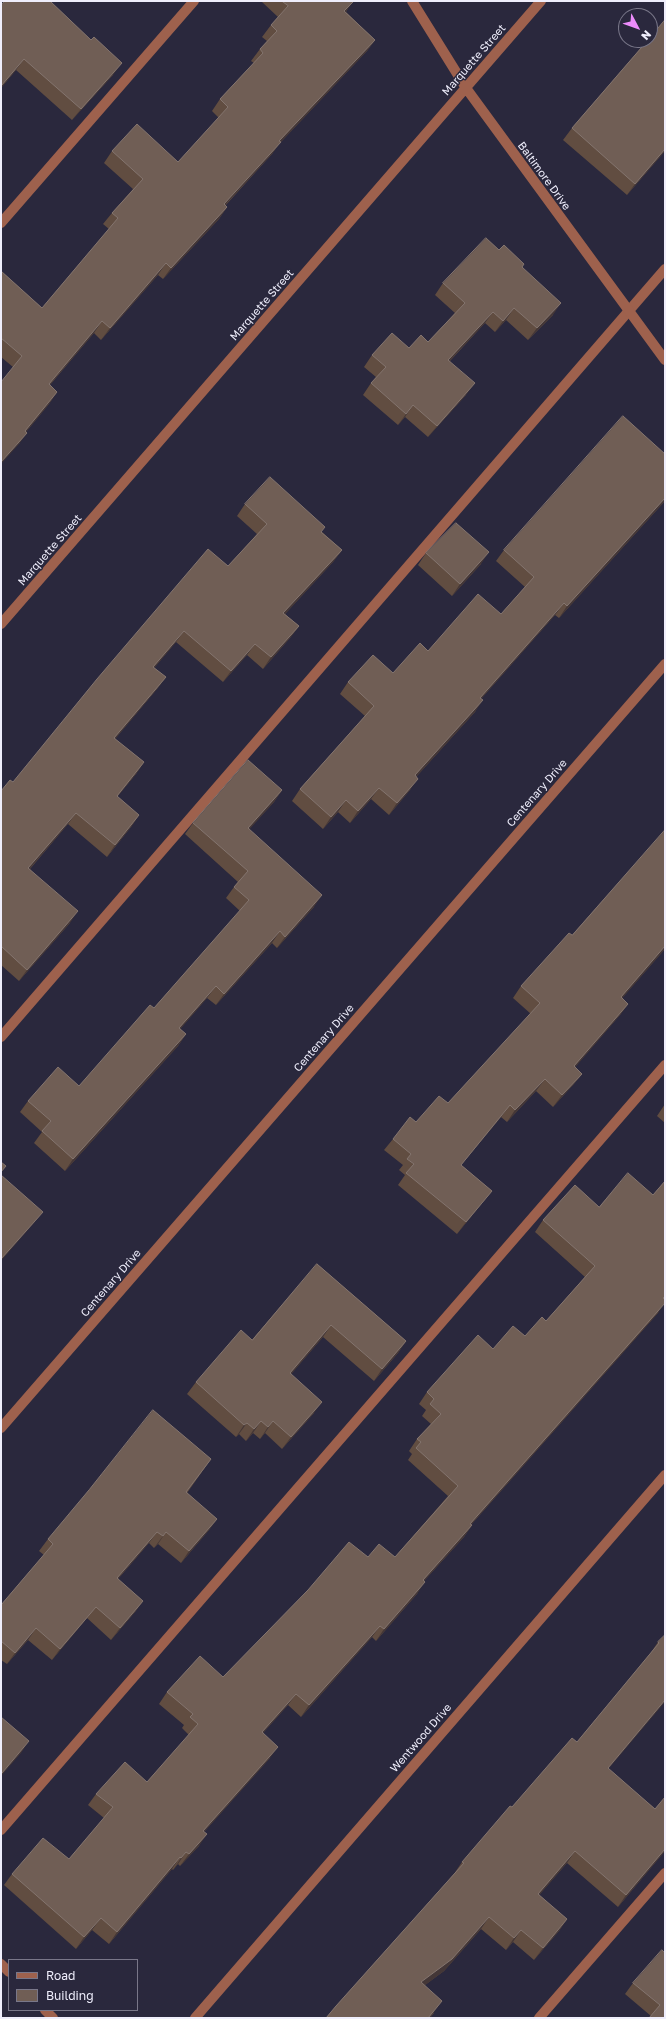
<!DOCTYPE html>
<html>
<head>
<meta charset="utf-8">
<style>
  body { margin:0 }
  #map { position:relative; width:666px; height:2019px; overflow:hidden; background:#2a283d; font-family:"Golos Text",sans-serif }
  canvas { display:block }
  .frame { position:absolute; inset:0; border:2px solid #efeefc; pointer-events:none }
  .legend { position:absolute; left:8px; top:1959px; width:130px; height:52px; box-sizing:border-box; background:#2a283d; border:1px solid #797789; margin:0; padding:5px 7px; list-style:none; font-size:12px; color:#efeefc }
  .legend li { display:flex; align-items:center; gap:8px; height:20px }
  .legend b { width:20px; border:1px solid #797789 }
  .north { position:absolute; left:618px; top:8px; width:40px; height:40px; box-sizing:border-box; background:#2a283d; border:1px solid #797789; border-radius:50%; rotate:131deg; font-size:11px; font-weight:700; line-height:16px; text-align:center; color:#efeefc }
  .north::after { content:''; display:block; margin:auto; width:14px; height:18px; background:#ec8cfb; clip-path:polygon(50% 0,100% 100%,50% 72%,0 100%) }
</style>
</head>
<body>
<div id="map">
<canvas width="666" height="2019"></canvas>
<div class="frame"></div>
<ul class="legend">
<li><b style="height:5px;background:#9e614d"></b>Road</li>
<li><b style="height:11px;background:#705e55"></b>Building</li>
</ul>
<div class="north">N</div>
</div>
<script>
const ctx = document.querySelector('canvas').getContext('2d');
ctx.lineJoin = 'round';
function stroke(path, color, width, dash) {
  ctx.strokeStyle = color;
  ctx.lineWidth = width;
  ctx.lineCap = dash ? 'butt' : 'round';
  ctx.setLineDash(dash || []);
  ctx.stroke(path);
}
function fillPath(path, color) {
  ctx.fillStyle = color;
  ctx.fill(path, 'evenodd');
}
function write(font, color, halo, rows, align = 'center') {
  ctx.font = font + ' "Golos Text",sans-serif';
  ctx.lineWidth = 3;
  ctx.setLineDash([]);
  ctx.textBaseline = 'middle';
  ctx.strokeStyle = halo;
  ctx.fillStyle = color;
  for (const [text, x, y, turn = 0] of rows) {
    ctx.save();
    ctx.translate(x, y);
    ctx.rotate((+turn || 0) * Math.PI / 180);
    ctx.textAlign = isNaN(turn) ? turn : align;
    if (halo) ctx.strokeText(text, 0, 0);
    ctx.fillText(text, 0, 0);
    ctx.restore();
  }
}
stroke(new Path2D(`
  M 1,223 L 194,1
  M 1,1037 L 665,269
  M 1,1830 L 665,1065
  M 539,2018 L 665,1873`), '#9e614d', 10);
stroke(new Path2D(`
  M 412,1 L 466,88 L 665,360
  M 1,624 L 541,1
  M 1,1428 L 665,664
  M 195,2018 L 665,1475`), '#9e614d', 10);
stroke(new Path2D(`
  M 1,1964 L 9,1972
  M 45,2010 L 53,2018`), '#9e614d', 10);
fillPath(new Path2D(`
  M 263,1 L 352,1 L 346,12 L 375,40 L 367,51 L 279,144 L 272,154 L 225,206 L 227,207 L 219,219 L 163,279 L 158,275 L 101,340 L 94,333 L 50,385 L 57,392 L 49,404 L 26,432 L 19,444 L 13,367 L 1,357 L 1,271 L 42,308 L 109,229 L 103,224 L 112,213 L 133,189 L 104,163 L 112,151 L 178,162 L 219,118 L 212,111 L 220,99 L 254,63 L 251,61 L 260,49 L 267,41 L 262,37 L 271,25 L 278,17 L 262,2 Z
  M 1,6 L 113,75 L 72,120 L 16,70 L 1,88 Z
  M 665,20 L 665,151 L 627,195 L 563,140 L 572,128 Z
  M 499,250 L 524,264 L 522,267 L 553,315 L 528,340 L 506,320 L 495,332 L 485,323 L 450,361 L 466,395 L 428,437 L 405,417 L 398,425 L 363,395 L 371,383 L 376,377 L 364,367 L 372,355 L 409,348 L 428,342 L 455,313 L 435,295 L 443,283 Z
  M 665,454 L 665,501 L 559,618 L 555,615 L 481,699 L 475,712 L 416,777 L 410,790 L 389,815 L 371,799 L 350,823 L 338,812 L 323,829 L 292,801 L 300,789 L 365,716 L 340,694 L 348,682 L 393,673 L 428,651 L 501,614 L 525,587 L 496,561 L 504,550 Z
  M 245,504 L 322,532 L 342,550 L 333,562 L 285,614 L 299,626 L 290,638 L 263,669 L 247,655 L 223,682 L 176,642 L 154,668 L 166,677 L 157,689 L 115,739 L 144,762 L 136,774 L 117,797 L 139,815 L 131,827 L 107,857 L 68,824 L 30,869 L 70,923 L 19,981 L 1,965 L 1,791 L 13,782 L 228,566 L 257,534 L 237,516 Z
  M 426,553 L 481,564 L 452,596 L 418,565 Z
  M 282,790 L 274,802 L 249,829 L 314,907 L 277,948 L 272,943 L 216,1005 L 207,998 L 180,1029 L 186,1034 L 178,1046 L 65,1171 L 34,1143 L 42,1132 L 20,1112 L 28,1101 L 79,1086 L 154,1008 L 240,911 L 226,898 L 234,887 L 238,882 L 185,834 L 193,823 Z
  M 572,935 L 665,949 L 622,998 L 628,1004 L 620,1015 L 575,1067 L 582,1074 L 573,1085 L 553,1107 L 536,1091 L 507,1122 L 501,1117 L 461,1165 L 492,1191 L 483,1202 L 457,1234 L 398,1185 L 405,1175 L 399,1170 L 403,1165 L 384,1150 L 393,1139 L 416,1122 L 448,1103 L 531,1014 L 513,998 L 521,986 Z
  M 665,1104 L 665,1123 L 657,1116 Z
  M 665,1181 L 665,1298 L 664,1299 L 658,1313 L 471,1525 L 472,1525 L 464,1537 L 424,1581 L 417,1594 L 376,1641 L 372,1637 L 301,1717 L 288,1705 L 263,1733 L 270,1758 L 204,1832 L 199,1846 L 180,1866 L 178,1864 L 173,1870 L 172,1869 L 109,1944 L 92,1930 L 76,1949 L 4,1885 L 12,1874 L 69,1859 L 104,1818 L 88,1805 L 96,1794 L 147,1782 L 189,1735 L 182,1728 L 184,1725 L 159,1704 L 167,1692 L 223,1677 L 368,1557 L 395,1557 L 448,1496 L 408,1460 L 412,1454 L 409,1451 L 417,1439 L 431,1424 L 422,1416 L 426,1410 L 419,1404 L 427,1392 L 493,1349 L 525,1336 L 546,1321 L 585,1277 L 535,1232 L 543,1220 L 599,1207 L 653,1195 Z
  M 317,1264 L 406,1341 L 398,1353 L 374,1381 L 323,1337 L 291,1374 L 314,1413 L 282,1449 L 265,1433 L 260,1439 L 253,1433 L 246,1441 L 239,1434 L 236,1437 L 187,1394 L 196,1382 L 252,1340 Z
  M 211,1459 L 187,1493 L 217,1519 L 209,1530 L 181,1563 L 158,1544 L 154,1548 L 149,1543 L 118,1579 L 143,1601 L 135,1612 L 111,1640 L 87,1618 L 52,1660 L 28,1640 L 7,1664 L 1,1660 L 1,1605 L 44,1555 L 39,1551 L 48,1539 Z
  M 665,1635 L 608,1769 L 655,1809 L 665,1797 L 665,1851 L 618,1907 L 567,1863 L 539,1895 L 567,1919 L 559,1931 L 534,1960 L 513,1942 L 506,1950 L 481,1929 L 444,1971 L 425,1985 L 434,2013 L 430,2018 L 326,2018 L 454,1874 L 462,1862 L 512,1807 L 577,1742 L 650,1654 L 658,1642 Z
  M 665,1953 L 665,2018 L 651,2016 L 625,1994 L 633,1983 Z`), '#614d41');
fillPath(new Path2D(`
  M 353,2 L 345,13 L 344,11 Z
  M 375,40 L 367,51 L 279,144 L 272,154 L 215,216 L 224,204 L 279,141 Z
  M 24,59 L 16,70 L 1,88 L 1,86 Z
  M 122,63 L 113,75 L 72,120 L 81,109 Z
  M 665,149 L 665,151 L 627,195 L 635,184 Z
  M 227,207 L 219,219 L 163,279 L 171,268 Z
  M 166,263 L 158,275 L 101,340 L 110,328 Z
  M 561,303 L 553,315 L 528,340 L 537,328 Z
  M 514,308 L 506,320 L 495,332 L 503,321 Z
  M 493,312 L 485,323 L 440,371 L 448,360 Z
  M 102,321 L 94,333 L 40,396 L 49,384 Z
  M 475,383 L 466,395 L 428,437 L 437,426 Z
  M 57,392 L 49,404 L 17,443 L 25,431 Z
  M 413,405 L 405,417 L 398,425 L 406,414 Z
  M 27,433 L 19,444 L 1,464 L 1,462 Z
  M 665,498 L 665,501 L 559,618 L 567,606 Z
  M 342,550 L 333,562 L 275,625 L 283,613 Z
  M 489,552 L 481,564 L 452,596 L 460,584 Z
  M 564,603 L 555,615 L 472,709 L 480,698 Z
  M 299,626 L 290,638 L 263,669 L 271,657 Z
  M 184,631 L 176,642 L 145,679 L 153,667 Z
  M 255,644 L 247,655 L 223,682 L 231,671 Z
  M 166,677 L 157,689 L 106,750 L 114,738 Z
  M 483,700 L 475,712 L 407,787 L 415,775 Z
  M 144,762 L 136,774 L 108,808 L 117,796 Z
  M 418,779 L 410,790 L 389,815 L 397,803 Z
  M 379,788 L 371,799 L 350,823 L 358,811 Z
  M 282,790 L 274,802 L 240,840 L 248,828 Z
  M 346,800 L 338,812 L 323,829 L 331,817 Z
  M 76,813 L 68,824 L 20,880 L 28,868 Z
  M 139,815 L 131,827 L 107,857 L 115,845 Z
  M 322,895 L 314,907 L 277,948 L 285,937 Z
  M 78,911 L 70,923 L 19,981 L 27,970 Z
  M 280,931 L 272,943 L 216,1005 L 224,994 Z
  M 665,946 L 665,949 L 613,1009 L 621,997 Z
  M 216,986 L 207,998 L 171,1040 L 179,1028 Z
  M 628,1004 L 620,1015 L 566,1078 L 574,1066 Z
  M 186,1034 L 178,1046 L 65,1171 L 73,1159 Z
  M 582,1074 L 573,1085 L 553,1107 L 562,1095 Z
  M 545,1079 L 536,1091 L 507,1122 L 515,1110 Z
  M 510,1105 L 501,1117 L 452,1176 L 461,1165 Z
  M 492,1191 L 483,1202 L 457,1234 L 466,1222 Z
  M 43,1212 L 34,1223 L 1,1261 L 1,1259 Z
  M 665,1304 L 658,1313 L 462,1535 L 470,1524 Z
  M 331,1325 L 323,1337 L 282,1385 L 290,1373 Z
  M 406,1341 L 398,1353 L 374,1381 L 382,1369 Z
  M 322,1402 L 314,1413 L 282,1449 L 291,1437 Z
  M 261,1421 L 253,1433 L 246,1441 L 254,1429 Z
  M 273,1421 L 265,1433 L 260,1439 L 268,1427 Z
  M 247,1423 L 239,1434 L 236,1437 L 244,1425 Z
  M 217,1519 L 209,1530 L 181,1563 L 189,1551 Z
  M 472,1525 L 464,1537 L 414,1592 L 423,1580 Z
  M 157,1532 L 149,1543 L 108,1590 L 117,1578 Z
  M 166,1532 L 158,1544 L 154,1548 Z
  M 425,1582 L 417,1594 L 376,1641 L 384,1629 Z
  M 143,1601 L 135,1612 L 111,1640 L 120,1628 Z
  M 96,1607 L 87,1618 L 52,1660 L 60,1649 Z
  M 380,1626 L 372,1637 L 301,1717 L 309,1705 Z
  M 36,1628 L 28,1640 L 7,1664 L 15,1653 Z
  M 296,1694 L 288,1705 L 253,1744 L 262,1732 Z
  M 665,1700 L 665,1702 L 599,1780 L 608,1768 Z
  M 29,1741 L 21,1753 L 1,1776 L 1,1774 Z
  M 278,1747 L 270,1758 L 195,1842 L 203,1831 Z
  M 207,1834 L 199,1846 L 180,1866 L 189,1854 Z
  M 665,1849 L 665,1851 L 618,1907 L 626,1895 Z
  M 575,1851 L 567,1863 L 530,1906 L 538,1894 Z
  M 186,1852 L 178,1864 L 173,1870 L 181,1858 Z
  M 180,1857 L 172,1869 L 109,1944 L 117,1932 Z
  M 489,1917 L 481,1929 L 444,1971 L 413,1994 L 421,1982 Z
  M 101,1918 L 92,1930 L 76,1949 L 84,1937 Z
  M 567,1919 L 559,1931 L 534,1960 L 543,1948 Z
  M 521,1930 L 513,1942 L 506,1950 L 514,1938 Z
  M 442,2001 L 430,2018 L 428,2018 Z`), '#443737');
const building = new Path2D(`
  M 5,1 L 50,1 L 91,40 L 94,37 L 122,63 L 81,109 L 24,59 L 1,86 L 1,6 Z
  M 282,1 L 352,1 L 353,2 L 344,11 L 375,40 L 279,141 L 281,142 L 224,204 L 227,207 L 171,268 L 166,263 L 110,328 L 102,321 L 49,384 L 57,392 L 25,431 L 27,433 L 1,462 L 1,382 L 22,356 L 1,338 L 1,271 L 42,308 L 118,218 L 112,213 L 143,179 L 112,151 L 137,124 L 178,162 L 228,107 L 220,99 L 263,53 L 260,49 L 277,31 L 271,25 L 288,6 Z
  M 665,20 L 665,149 L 635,184 L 572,128 L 648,40 L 650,40 L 650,38 Z
  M 486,238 L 499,250 L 504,245 L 524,264 L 522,267 L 561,303 L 537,328 L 514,308 L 503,321 L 493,312 L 448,360 L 475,383 L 437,426 L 413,405 L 406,414 L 371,383 L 386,367 L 372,355 L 392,333 L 409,348 L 421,335 L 428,342 L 465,303 L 443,283 Z
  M 623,416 L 665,454 L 665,498 L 567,606 L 564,603 L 480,698 L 483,700 L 415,775 L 418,779 L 397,803 L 379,788 L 358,811 L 346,800 L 331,817 L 300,789 L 374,706 L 348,682 L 373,655 L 393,673 L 420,643 L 428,651 L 478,594 L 501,614 L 534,577 L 504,550 Z
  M 270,477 L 325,527 L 321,532 L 342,550 L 283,613 L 299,626 L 271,657 L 255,644 L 231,671 L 184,631 L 153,667 L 166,677 L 114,738 L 144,762 L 117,796 L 139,815 L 115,845 L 76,813 L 28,868 L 78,911 L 27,970 L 1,946 L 1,791 L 10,780 L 13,782 L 97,679 L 208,549 L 228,566 L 267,524 L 245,504 Z
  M 456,523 L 489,552 L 460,584 L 426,553 Z
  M 248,760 L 282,790 L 248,828 L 322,895 L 285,937 L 280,931 L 224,994 L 216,986 L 179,1028 L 186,1034 L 73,1159 L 42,1131 L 51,1121 L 28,1101 L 58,1067 L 79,1086 L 150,1005 L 154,1008 L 249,900 L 234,887 L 248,871 L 193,823 Z
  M 665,830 L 665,946 L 621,997 L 628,1004 L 574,1066 L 582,1074 L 562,1095 L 545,1079 L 515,1110 L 510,1105 L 461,1165 L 492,1191 L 466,1222 L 406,1173 L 414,1164 L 407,1159 L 411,1154 L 393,1139 L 410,1117 L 416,1122 L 439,1096 L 448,1103 L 540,1003 L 521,986 L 569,933 L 572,935 Z
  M 1,1162 L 6,1166 L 1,1172 Z
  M 628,1173 L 653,1195 L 665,1181 L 665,1296 L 663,1298 L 665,1300 L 665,1303 L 470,1524 L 472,1525 L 423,1580 L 425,1582 L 384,1629 L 380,1626 L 309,1705 L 296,1694 L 262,1732 L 278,1747 L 203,1831 L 207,1834 L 189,1854 L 186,1852 L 181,1858 L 180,1857 L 117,1932 L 101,1918 L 84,1937 L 12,1874 L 43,1838 L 69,1859 L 113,1807 L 96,1794 L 125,1762 L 147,1782 L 198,1724 L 190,1717 L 193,1714 L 167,1692 L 200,1656 L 223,1677 L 308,1590 L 349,1542 L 368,1557 L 379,1544 L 395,1557 L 458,1486 L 416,1448 L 421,1442 L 417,1439 L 441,1414 L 430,1404 L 434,1399 L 427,1392 L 478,1335 L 493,1349 L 513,1326 L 525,1336 L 542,1317 L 546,1321 L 595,1266 L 543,1220 L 575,1185 L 599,1207 Z
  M 1,1175 L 43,1212 L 1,1259 Z
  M 317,1264 L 406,1341 L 382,1369 L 331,1325 L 290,1373 L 322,1402 L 291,1437 L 273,1421 L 268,1427 L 261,1421 L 254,1429 L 247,1423 L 244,1425 L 196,1382 L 241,1330 L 252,1340 Z
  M 153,1410 L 211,1459 L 186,1492 L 217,1519 L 189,1551 L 166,1532 L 163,1536 L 157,1532 L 117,1578 L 143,1601 L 120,1628 L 96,1607 L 60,1649 L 36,1628 L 15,1653 L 1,1641 L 1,1605 L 53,1544 L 48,1539 L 89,1490 Z
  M 665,1635 L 665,1700 L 608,1768 L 655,1809 L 665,1797 L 665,1849 L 626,1895 L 575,1851 L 538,1894 L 567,1919 L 543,1948 L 521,1930 L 514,1938 L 489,1917 L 452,1959 L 421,1982 L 442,2001 L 428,2018 L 326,2018 L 336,2006 L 464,1863 L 462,1862 L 510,1806 L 512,1807 L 572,1738 L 577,1742 L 659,1643 L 658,1642 Z
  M 1,1717 L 29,1741 L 2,1773 L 1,1772 Z
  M 662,1950 L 665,1953 L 665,2018 L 649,2018 L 660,2005 L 633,1983 Z`);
fillPath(building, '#705e55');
stroke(building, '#84756f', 1);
write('11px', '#efeefc', '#2a283d', [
  ["Marquette Street",474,60,-49],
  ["Baltimore Drive",544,176,54],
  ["Marquette Street",262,305,-49],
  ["Marquette Street",50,550,-49],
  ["Centenary Drive",537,793,-49],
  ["Centenary Drive",324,1038,-49],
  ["Centenary Drive",111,1283,-49],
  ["Wentwood Drive",421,1738,-49]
]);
</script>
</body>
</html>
